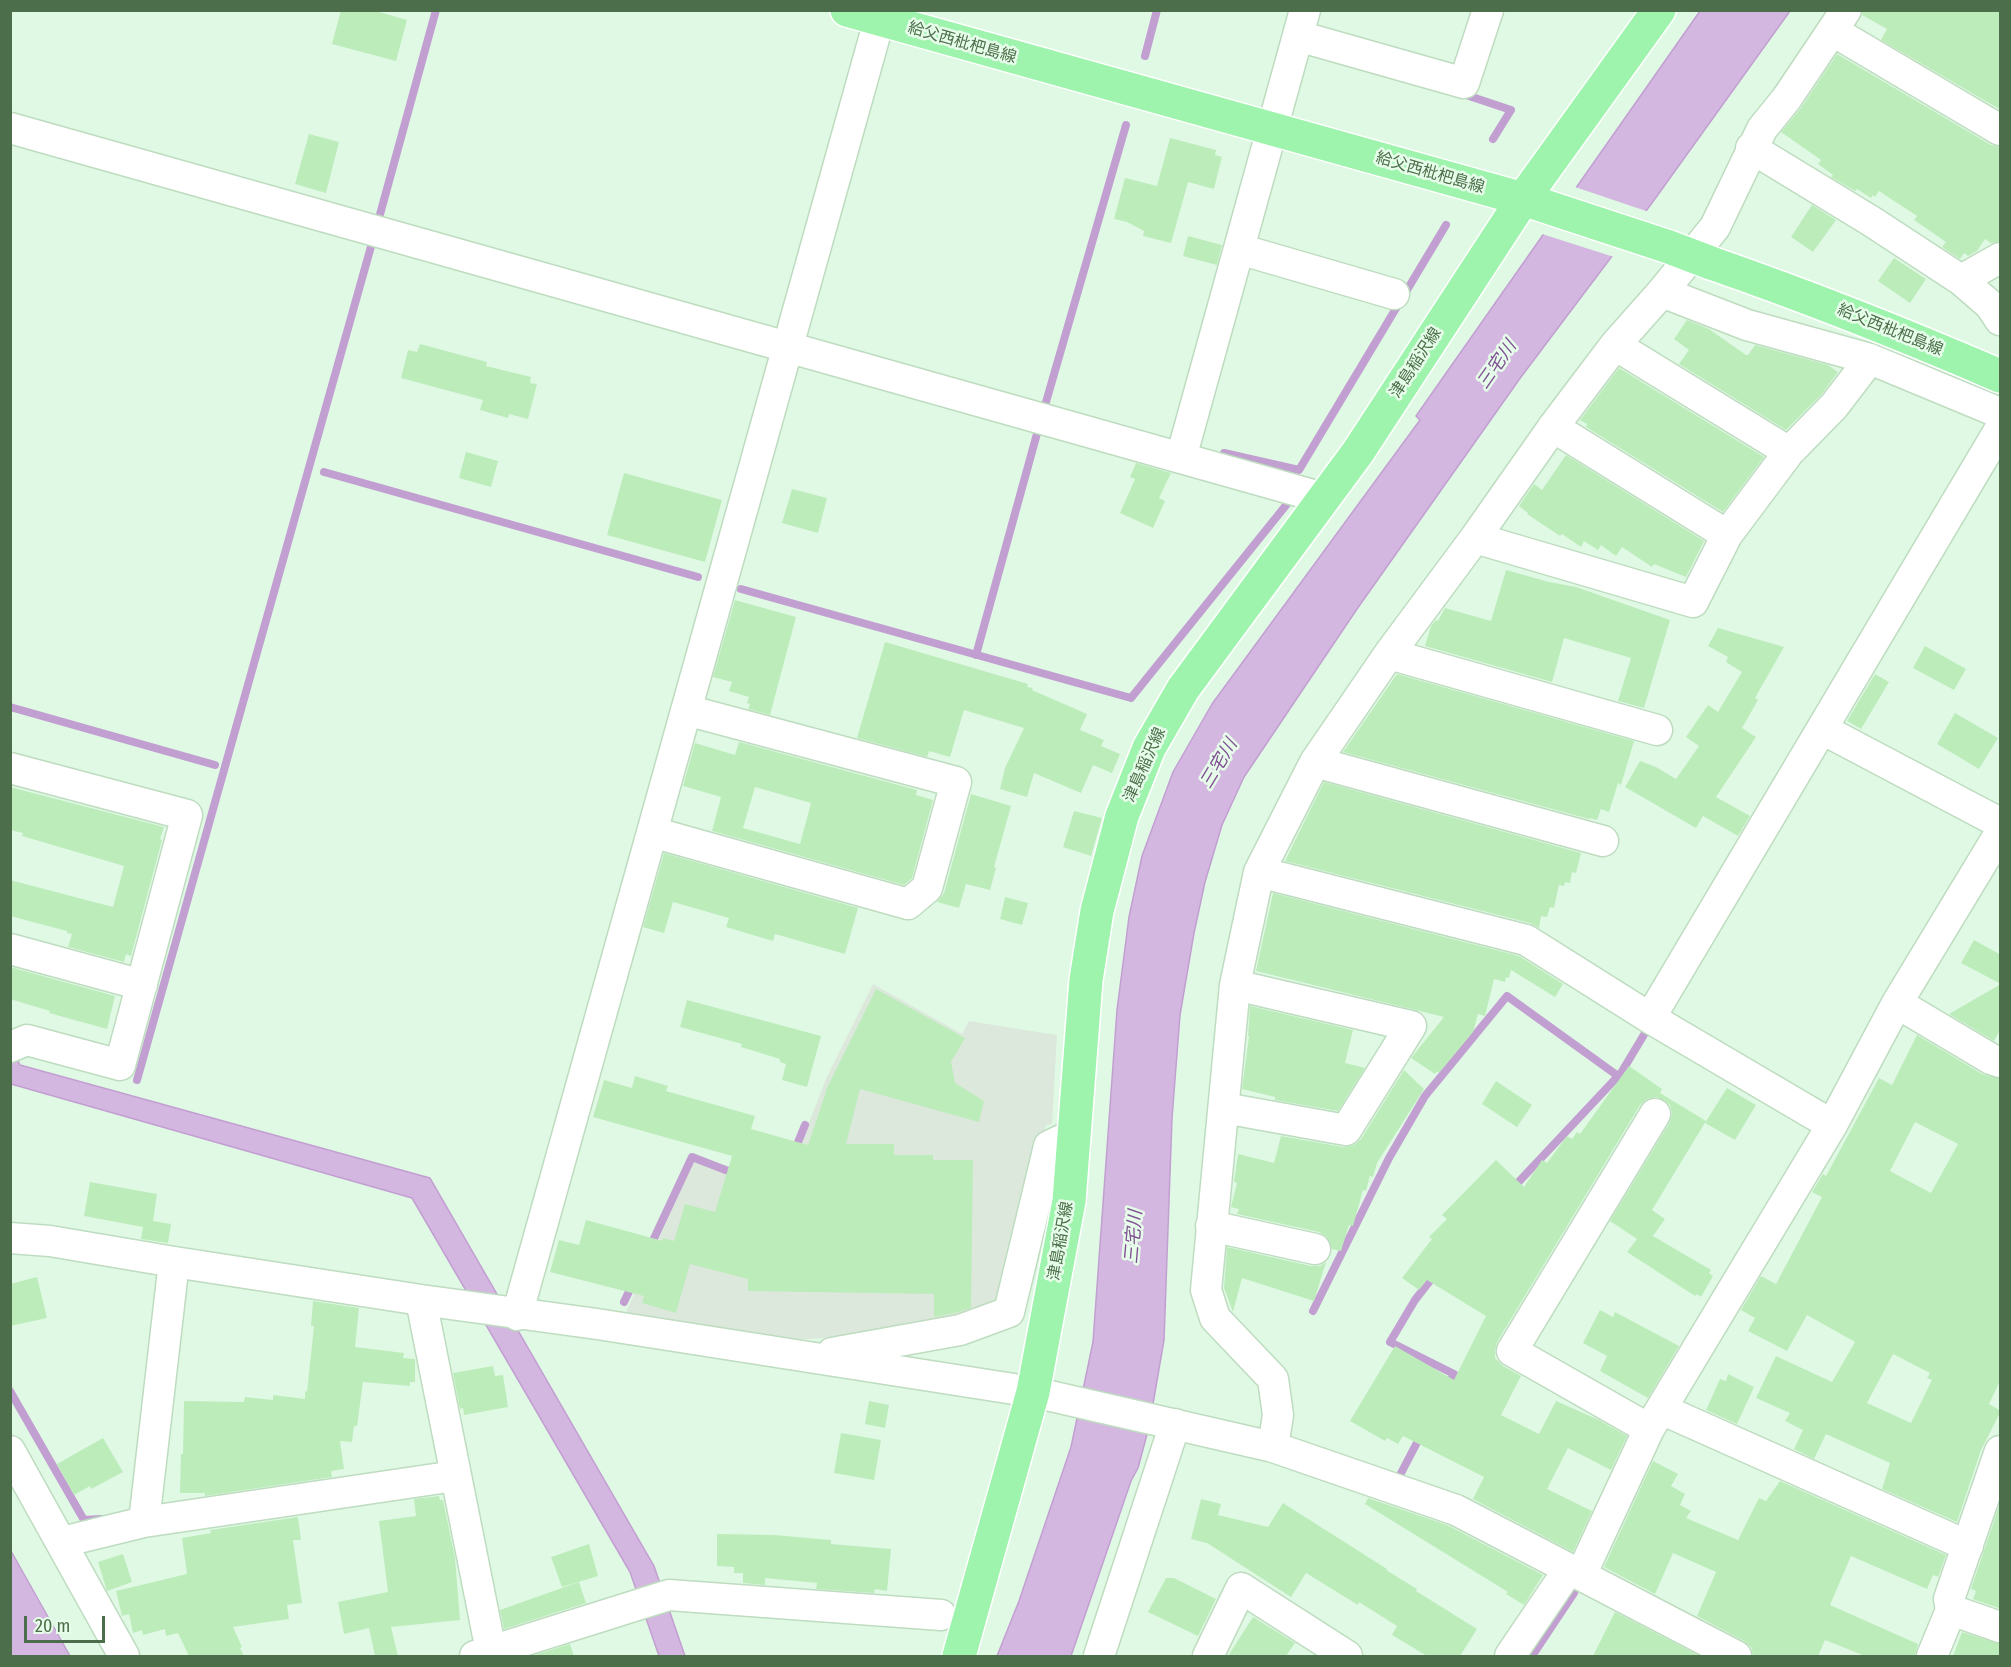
<!DOCTYPE html>
<html>
<head>
<meta charset="utf-8">
<style>
  body { margin:0 }
  #map { position:relative; width:2011px; height:1667px; overflow:hidden; background:#e0f9e5; font-family:"Fira Sans Condensed",sans-serif }
  canvas { display:block }
  .frame { position:absolute; inset:0; border:12px solid #4d6e4a; pointer-events:none }
  .scale { position:absolute; left:24px; top:1616px; width:81px; height:27px; box-sizing:border-box; border:3px solid #4d6e4a; border-top:0; padding-left:8px; font-size:18px; line-height:21px; white-space:nowrap; color:#4d6e4a; -webkit-text-stroke:4px #e6fdea; paint-order:stroke }
</style>
</head>
<body>
<div id="map">
<canvas width="2011" height="1667"></canvas>
<div class="frame"></div>
<div class="scale">20 m</div>
</div>
<script>
const ctx = document.querySelector('canvas').getContext('2d');
ctx.lineJoin = 'round';
function fillPath(path, color) {
  ctx.fillStyle = color;
  ctx.fill(path, 'evenodd');
}
function stroke(path, color, width, dash) {
  ctx.strokeStyle = color;
  ctx.lineWidth = width;
  ctx.lineCap = dash ? 'butt' : 'round';
  ctx.setLineDash(dash || []);
  ctx.stroke(path);
}
function write(font, color, halo, rows, align = 'center') {
  ctx.font = font + ' "Fira Sans Condensed","Noto Sans JP",sans-serif';
  ctx.lineWidth = 5;
  ctx.setLineDash([]);
  ctx.textBaseline = 'middle';
  ctx.strokeStyle = halo;
  ctx.fillStyle = color;
  for (const [text, x, y, turn = 0] of rows) {
    ctx.save();
    ctx.translate(x, y);
    ctx.rotate((+turn || 0) * Math.PI / 180);
    ctx.textAlign = isNaN(turn) ? turn : align;
    if (halo) ctx.strokeText(text, 0, 0);
    ctx.fillText(text, 0, 0);
    ctx.restore();
  }
}
fillPath(new Path2D(`
  M 873,984 L 962,1034 L 969,1021 L 1057,1035 L 1052,1124 L 1046,1125 L 1001,1309 L 928,1331 L 779,1341 L 623,1319 L 694,1161 L 781,1194 L 826,1079 Z`), '#dce8dc');
const water = new Path2D(`
  M 1700,11 L 1790,11 L 1652,203 L 1521,377 L 1357,609 L 1244,777 L 1222,825 L 1205,882 L 1194,933 L 1180,1015 L 1172,1118 L 1164,1340 L 1149,1427 L 1138,1468 L 1131,1481 L 1071,1656 L 997,1656 L 1019,1601 L 1071,1447 L 1093,1342 L 1117,1010 L 1129,917 L 1142,856 L 1173,772 L 1212,704 L 1420,420 L 1416,416 Z
  M 10,1045 L 20,1065 L 430,1178 L 654,1566 L 685,1656 L 659,1656 L 630,1572 L 412,1198 L 11,1084 Z
  M 10,1551 L 11,1551 L 70,1656 L 11,1656 Z`);
fillPath(water, '#d4b7e0');
stroke(water, '#c29fd1', 1.5);
fillPath(new Path2D(`
  M 1572,186 L 1649,212 L 1614,257 L 1539,233 Z`), '#e0f9e5');
stroke(new Path2D(`
  M 1145,56 L 1157,10
  M 1466,95 L 1511,110 L 1493,139
  M 379,218 L 436,10
  M 1046,402 L 1126,125
  M 1224,453 L 1299,470 L 1446,225
  M 324,472 L 698,577
  M 741,589 L 1131,698 L 1287,504
  M 976,655 L 1038,430
  M 10,707 L 215,765
  M 137,1080 L 372,243
  M 794,1152 L 805,1125
  M 1511,1190 L 1621,1073 L 1645,1033
  M 650,1247 L 692,1157 L 736,1174
  M 1436,1273 L 1415,1300 L 1390,1342 L 1454,1374 L 1447,1388
  M 624,1302 L 633,1283
  M 1313,1311 L 1389,1158 L 1425,1096 L 1507,996 L 1618,1076
  M 10,1391 L 84,1520 L 101,1519
  M 1399,1477 L 1422,1433
  M 1532,1656 L 1574,1593`), '#c29fd1', 8);
fillPath(new Path2D(`
  M 341,10 L 372,10 L 407,20 L 396,61 L 332,44 Z
  M 1863,10 L 2001,10 L 2001,110 L 1881,40 L 1887,29 L 1862,15 Z
  M 1837,54 L 1991,145 L 2001,147 L 2001,241 L 1991,243 L 1985,239 L 1977,251 L 1968,256 L 1964,253 L 1960,259 L 1942,247 L 1946,242 L 1914,220 L 1917,216 L 1879,191 L 1875,197 L 1873,195 L 1871,198 L 1857,189 L 1855,191 L 1831,177 L 1833,175 L 1818,164 L 1821,160 L 1781,132 L 1801,108 Z
  M 309,134 L 339,142 L 326,193 L 295,184 Z
  M 1170,138 L 1216,150 L 1215,155 L 1222,157 L 1214,189 L 1188,182 L 1171,243 L 1143,236 L 1144,231 L 1127,222 L 1114,219 L 1125,178 L 1157,186 Z
  M 1812,205 L 1836,220 L 1813,252 L 1791,237 Z
  M 1188,236 L 1222,245 L 1217,265 L 1183,256 Z
  M 1894,258 L 1926,279 L 1910,303 L 1878,281 Z
  M 1687,320 L 1709,329 L 1746,355 L 1748,355 L 1755,345 L 1828,365 L 1838,372 L 1821,395 L 1786,430 L 1679,364 L 1689,350 L 1674,339 Z
  M 420,344 L 487,362 L 486,366 L 531,377 L 530,383 L 537,384 L 528,419 L 509,414 L 508,418 L 480,410 L 483,400 L 401,378 L 408,350 L 417,352 Z
  M 1619,368 L 1764,457 L 1723,512 L 1586,427 L 1587,424 L 1580,420 Z
  M 466,452 L 498,461 L 491,487 L 459,478 Z
  M 1566,455 L 1704,541 L 1686,577 L 1654,564 L 1652,567 L 1622,547 L 1616,556 L 1601,545 L 1598,550 L 1584,541 L 1581,547 L 1562,534 L 1560,536 L 1527,514 L 1528,513 L 1519,506 L 1534,484 L 1542,490 Z
  M 1136,463 L 1171,473 L 1159,498 L 1165,501 L 1153,528 L 1120,513 L 1135,479 L 1130,477 Z
  M 624,473 L 722,500 L 705,562 L 607,535 Z
  M 792,489 L 827,498 L 818,533 L 782,523 Z
  M 1506,570 L 1549,582 L 1576,587 L 1670,620 L 1644,708 L 1618,701 L 1631,658 L 1564,638 L 1552,682 L 1425,646 L 1431,626 L 1436,620 L 1438,621 L 1445,608 L 1491,621 Z
  M 735,600 L 796,617 L 770,715 L 748,709 L 750,704 L 747,703 L 749,697 L 729,691 L 732,682 L 713,677 Z
  M 1718,628 L 1784,647 L 1755,698 L 1758,700 L 1742,728 L 1756,737 L 1716,797 L 1750,816 L 1738,836 L 1703,816 L 1696,828 L 1625,787 L 1640,761 L 1656,767 L 1676,779 L 1699,746 L 1686,737 L 1708,705 L 1718,712 L 1742,672 L 1726,662 L 1728,657 L 1708,646 Z
  M 885,642 L 1028,684 L 1027,687 L 1033,688 L 1032,690 L 1087,714 L 1080,730 L 1104,740 L 1101,746 L 1120,754 L 1112,773 L 1093,765 L 1081,793 L 1034,773 L 1027,797 L 1000,789 L 1005,768 L 1024,728 L 964,710 L 950,757 L 929,751 L 927,757 L 857,738 Z
  M 1925,646 L 1966,669 L 1954,690 L 1913,668 Z
  M 1397,674 L 1634,741 L 1621,785 L 1618,783 L 1609,812 L 1601,809 L 1597,820 L 1590,818 L 1589,819 L 1343,752 Z
  M 1875,674 L 1889,682 L 1861,729 L 1847,721 Z
  M 1955,713 L 1998,738 L 1979,769 L 1937,744 Z
  M 739,742 L 917,790 L 916,795 L 933,800 L 912,878 L 904,885 L 712,831 L 721,797 L 683,786 L 695,743 L 735,755 ZM 755,787 L 811,803 L 800,844 L 743,828 Z
  M 1324,782 L 1581,853 L 1576,873 L 1572,872 L 1570,883 L 1565,882 L 1564,886 L 1559,885 L 1554,908 L 1550,907 L 1547,917 L 1541,916 L 1539,928 L 1530,923 L 1285,861 Z
  M 10,787 L 164,827 L 160,839 L 162,840 L 131,956 L 126,954 L 124,962 L 68,947 L 72,934 L 67,933 L 67,931 L 10,916 L 10,880 L 113,907 L 124,866 L 22,836 L 23,833 L 10,830 Z
  M 971,794 L 1011,806 L 994,867 L 996,868 L 990,890 L 966,884 L 959,908 L 937,902 L 944,893 Z
  M 1074,811 L 1102,818 L 1091,856 L 1063,847 Z
  M 664,853 L 858,908 L 845,954 L 775,934 L 773,941 L 726,927 L 729,918 L 673,902 L 664,933 L 643,927 Z
  M 1273,893 L 1519,956 L 1563,984 L 1555,997 L 1511,970 L 1509,978 L 1506,977 L 1505,982 L 1494,979 L 1485,1016 L 1478,1014 L 1473,1032 L 1439,1073 L 1437,1071 L 1435,1074 L 1411,1058 L 1444,1017 L 1256,971 Z
  M 1005,897 L 1028,903 L 1022,925 L 1000,919 Z
  M 1974,940 L 2001,955 L 2001,984 L 1961,963 Z
  M 10,967 L 115,996 L 107,1029 L 49,1013 L 50,1011 L 10,999 Z
  M 2001,984 L 2001,1028 L 1994,1041 L 1949,1014 Z
  M 876,989 L 965,1038 L 951,1062 L 955,1083 L 984,1101 L 979,1122 L 860,1089 L 846,1144 L 894,1144 L 894,1155 L 933,1155 L 933,1160 L 973,1160 L 971,1308 L 955,1313 L 934,1317 L 934,1294 L 748,1291 L 748,1279 L 690,1264 L 676,1313 L 642,1303 L 644,1296 L 550,1272 L 559,1240 L 579,1245 L 586,1220 L 663,1241 L 663,1238 L 674,1241 L 685,1204 L 715,1212 L 732,1156 L 593,1117 L 604,1080 L 632,1088 L 635,1076 L 668,1086 L 666,1091 L 755,1116 L 751,1129 L 808,1145 L 826,1092 L 825,1092 Z
  M 687,1000 L 821,1036 L 807,1087 L 782,1080 L 786,1064 L 780,1062 L 780,1059 L 741,1047 L 742,1044 L 680,1027 Z
  M 1250,1006 L 1353,1030 L 1345,1063 L 1365,1068 L 1338,1111 L 1275,1100 L 1275,1097 L 1242,1089 L 1249,1036 L 1248,1036 Z
  M 1917,1035 L 1982,1074 L 2001,1079 L 2001,1379 L 1989,1404 L 2001,1411 L 1981,1450 L 1957,1522 L 1882,1489 L 1890,1463 L 1826,1434 L 1814,1459 L 1794,1449 L 1803,1430 L 1785,1421 L 1790,1413 L 1756,1398 L 1776,1356 L 1832,1382 L 1855,1342 L 1807,1315 L 1787,1351 L 1748,1331 L 1755,1318 L 1741,1310 L 1761,1276 L 1776,1284 L 1822,1197 L 1812,1192 L 1823,1174 L 1826,1176 L 1879,1078 L 1892,1085 ZM 1915,1122 L 1958,1144 L 1931,1193 L 1890,1171 ZM 1893,1354 L 1930,1373 L 1927,1378 L 1932,1380 L 1911,1423 L 1867,1403 Z
  M 1629,1066 L 1662,1089 L 1660,1093 L 1706,1121 L 1652,1210 L 1665,1219 L 1653,1236 L 1711,1270 L 1709,1273 L 1713,1276 L 1701,1297 L 1697,1294 L 1695,1296 L 1627,1252 L 1637,1239 L 1610,1221 L 1670,1122 L 1672,1114 L 1670,1105 L 1664,1100 L 1656,1097 L 1647,1099 L 1640,1105 L 1497,1342 L 1495,1350 L 1495,1358 L 1503,1366 L 1521,1376 L 1501,1415 L 1539,1434 L 1556,1401 L 1599,1420 L 1627,1436 L 1611,1470 L 1568,1448 L 1547,1489 L 1592,1511 L 1573,1552 L 1473,1499 L 1484,1477 L 1403,1436 L 1398,1444 L 1387,1438 L 1385,1441 L 1350,1421 L 1395,1346 L 1454,1380 L 1486,1316 L 1427,1280 L 1419,1290 L 1402,1278 L 1432,1239 L 1429,1237 L 1447,1219 L 1442,1215 L 1496,1160 L 1524,1187 L 1542,1160 L 1547,1163 L 1567,1136 L 1572,1139 L 1577,1132 L 1580,1134 Z
  M 1404,1070 L 1424,1089 L 1377,1163 L 1373,1177 L 1370,1176 L 1366,1191 L 1363,1190 L 1353,1226 L 1349,1225 L 1341,1251 L 1332,1249 L 1327,1237 L 1319,1232 L 1237,1214 L 1239,1209 L 1231,1207 L 1237,1183 L 1234,1182 L 1238,1154 L 1274,1163 L 1281,1136 L 1343,1147 L 1354,1145 L 1361,1139 Z
  M 1496,1081 L 1532,1105 L 1517,1127 L 1482,1104 Z
  M 1727,1088 L 1756,1105 L 1735,1140 L 1705,1123 Z
  M 90,1182 L 157,1194 L 153,1221 L 171,1224 L 168,1243 L 141,1239 L 143,1227 L 84,1216 Z
  M 1227,1247 L 1311,1266 L 1320,1266 L 1326,1262 L 1314,1301 L 1242,1278 L 1233,1312 L 1224,1288 Z
  M 37,1277 L 47,1318 L 10,1326 L 10,1284 Z
  M 313,1301 L 359,1308 L 355,1347 L 404,1353 L 403,1358 L 415,1359 L 415,1382 L 410,1382 L 410,1386 L 363,1382 L 357,1426 L 354,1426 L 352,1442 L 340,1441 L 344,1469 L 331,1471 L 332,1477 L 205,1496 L 205,1493 L 180,1493 L 181,1454 L 183,1454 L 184,1401 L 244,1402 L 245,1397 L 273,1400 L 273,1395 L 305,1399 L 305,1391 L 307,1392 L 314,1326 L 311,1326 Z
  M 1600,1310 L 1613,1317 L 1615,1312 L 1679,1346 L 1648,1398 L 1600,1371 L 1607,1356 L 1583,1343 Z
  M 493,1366 L 495,1376 L 503,1375 L 508,1407 L 464,1415 L 463,1408 L 460,1409 L 453,1373 Z
  M 1728,1374 L 1754,1387 L 1737,1424 L 1706,1410 L 1720,1379 L 1726,1381 Z
  M 869,1401 L 889,1405 L 885,1428 L 865,1424 Z
  M 841,1433 L 881,1440 L 874,1480 L 834,1473 Z
  M 103,1438 L 123,1472 L 91,1489 L 90,1486 L 74,1495 L 57,1464 Z
  M 1653,1461 L 1678,1474 L 1671,1486 L 1685,1494 L 1680,1505 L 1691,1511 L 1686,1518 L 1738,1540 L 1759,1498 L 1766,1501 L 1780,1481 L 1946,1555 L 1938,1577 L 1933,1575 L 1927,1589 L 1851,1556 L 1830,1605 L 1918,1644 L 1915,1656 L 1865,1656 L 1825,1640 L 1818,1656 L 1753,1656 L 1751,1647 L 1744,1641 L 1697,1616 L 1716,1572 L 1673,1553 L 1655,1594 L 1604,1567 Z
  M 439,1496 L 440,1500 L 443,1500 L 455,1558 L 460,1620 L 391,1627 L 398,1656 L 375,1656 L 369,1628 L 344,1634 L 338,1602 L 388,1592 L 379,1521 L 416,1516 L 414,1499 Z
  M 1368,1498 L 1447,1525 L 1543,1575 L 1524,1605 L 1506,1594 L 1508,1592 L 1365,1504 Z
  M 1201,1499 L 1221,1504 L 1218,1515 L 1268,1527 L 1283,1503 L 1387,1569 L 1386,1570 L 1417,1589 L 1416,1591 L 1477,1629 L 1460,1656 L 1427,1656 L 1392,1635 L 1397,1626 L 1359,1602 L 1358,1605 L 1306,1573 L 1291,1597 L 1207,1543 L 1191,1539 Z
  M 1999,1506 L 2001,1506 L 2001,1609 L 1973,1599 L 1976,1591 L 1971,1589 Z
  M 298,1517 L 301,1540 L 293,1540 L 302,1603 L 287,1605 L 289,1619 L 233,1627 L 242,1647 L 240,1648 L 244,1656 L 189,1656 L 178,1633 L 166,1636 L 165,1629 L 143,1635 L 142,1630 L 133,1633 L 129,1614 L 122,1616 L 116,1591 L 187,1574 L 182,1538 L 211,1533 L 210,1530 Z
  M 717,1534 L 774,1535 L 831,1540 L 831,1544 L 891,1549 L 887,1591 L 875,1589 L 874,1593 L 816,1589 L 817,1583 L 765,1578 L 765,1585 L 743,1583 L 743,1573 L 734,1573 L 734,1567 L 717,1566 Z
  M 589,1544 L 598,1576 L 562,1587 L 551,1557 Z
  M 123,1554 L 132,1582 L 107,1591 L 98,1562 Z
  M 1166,1578 L 1174,1578 L 1216,1599 L 1198,1636 L 1148,1612 Z
  M 579,1582 L 586,1603 L 504,1629 L 500,1610 Z
  M 1615,1612 L 1700,1656 L 1593,1656 Z
  M 1253,1617 L 1295,1643 L 1286,1656 L 1228,1656 Z
  M 1962,1632 L 2001,1644 L 2001,1656 L 1953,1656 Z
  M 570,1644 L 574,1656 L 531,1656 Z`), '#bdecbb');
const minor = new Path2D(`
  M 1833,31 L 2000,130
  M 1298,36 L 1464,83 L 1488,10
  M 10,128 L 1323,498
  M 1751,148 L 1871,221 L 1961,280 L 2000,258
  M 1239,249 L 1394,294
  M 1961,280 L 1990,305 L 2000,320
  M 1662,292 L 1747,325 L 1870,359
  M 1615,345 L 1789,452
  M 1553,427 L 1727,535 L 1789,452 L 1834,406 L 1870,359 L 2000,413
  M 1181,458 L 1305,10
  M 1475,538 L 1693,602 L 1727,535
  M 1389,654 L 1657,730
  M 1822,729 L 2000,823
  M 1315,762 L 1603,841
  M 10,768 L 187,815 L 120,1065 L 27,1040 L 10,1047
  M 652,832 L 908,904 L 927,888 L 956,782 L 686,710
  M 1259,872 L 1526,940 L 1650,1018
  M 10,949 L 142,985
  M 1897,1003 L 1991,1059 L 2000,1062
  M 1224,1108 L 1346,1130 L 1411,1026 L 1235,985
  M 1832,1125 L 1650,1018 L 2000,429
  M 1211,1226 L 1315,1249
  M 10,1238 L 50,1241 L 174,1262 L 421,1300 L 597,1324 L 1033,1392 L 1273,1447 L 1456,1510 L 1736,1656
  M 421,1300 L 492,1656
  M 517,1315 L 882,10
  M 832,1353 L 960,1330 L 1009,1312 L 1049,1146 L 1074,1134
  M 1661,1409 L 1968,1546
  M 1649,1429 L 1512,1351 L 1655,1114
  M 1273,1447 L 1278,1415 L 1273,1379 L 1215,1318 L 1206,1290 L 1235,985 L 1259,872 L 1315,762 L 1389,654 L 1475,538 L 1553,427 L 1615,345 L 1662,292 L 1715,227 L 1762,129 L 1787,98 L 1846,10
  M 10,1451 L 124,1656
  M 144,1522 L 174,1262
  M 62,1542 L 144,1522 L 455,1476
  M 1581,1575 L 1649,1429 L 1832,1125 L 1897,1003 L 2000,833
  M 1951,1610 L 2000,1627
  M 475,1656 L 669,1595 L 941,1615
  M 1099,1656 L 1175,1424
  M 1208,1656 L 1241,1588 L 1347,1656
  M 1510,1656 L 1569,1569
  M 1932,1656 L 1951,1610 L 1949,1599 L 2000,1451`);
const major = new Path2D(`
  M 847,10 L 1523,199 L 1669,247
  M 1711,263 C 1809,297 1905,335 2000,376
  M 959,1656 L 1033,1392 L 1069,1201 L 1086,980 L 1097,911 L 1122,816 L 1149,748 L 1183,689 L 1358,452 L 1523,199 L 1659,10`);
stroke(minor, '#bedcbf', 33);
stroke(major, '#fff', 36);
stroke(minor, '#fff', 30);
stroke(major, '#9ef3ad', 33);
const majorBridge = new Path2D(`
  M 1669,247 L 1711,263`);
stroke(majorBridge, '#fff', 36, []);
stroke(majorBridge, '#9ef3ad', 33);
write('16px', '#4d6e4a', '#e6fdea', [
  ["給父西枇杷島線",962,43,16],
  ["給父西枇杷島線",1430,173,16],
  ["給父西枇杷島線",1890,330,22],
  ["津島稲沢線",1416,363,-57],
  ["津島稲沢線",1145,765,-66],
  ["津島稲沢線",1061,1241,-80]
]);
write('italic 18px', '#805093', '#e6fdea', [
  ["三宅川",1497,365,-55],
  ["三宅川",1219,764,-59],
  ["三宅川",1134,1237,-85]
]);
</script>
</body>
</html>
